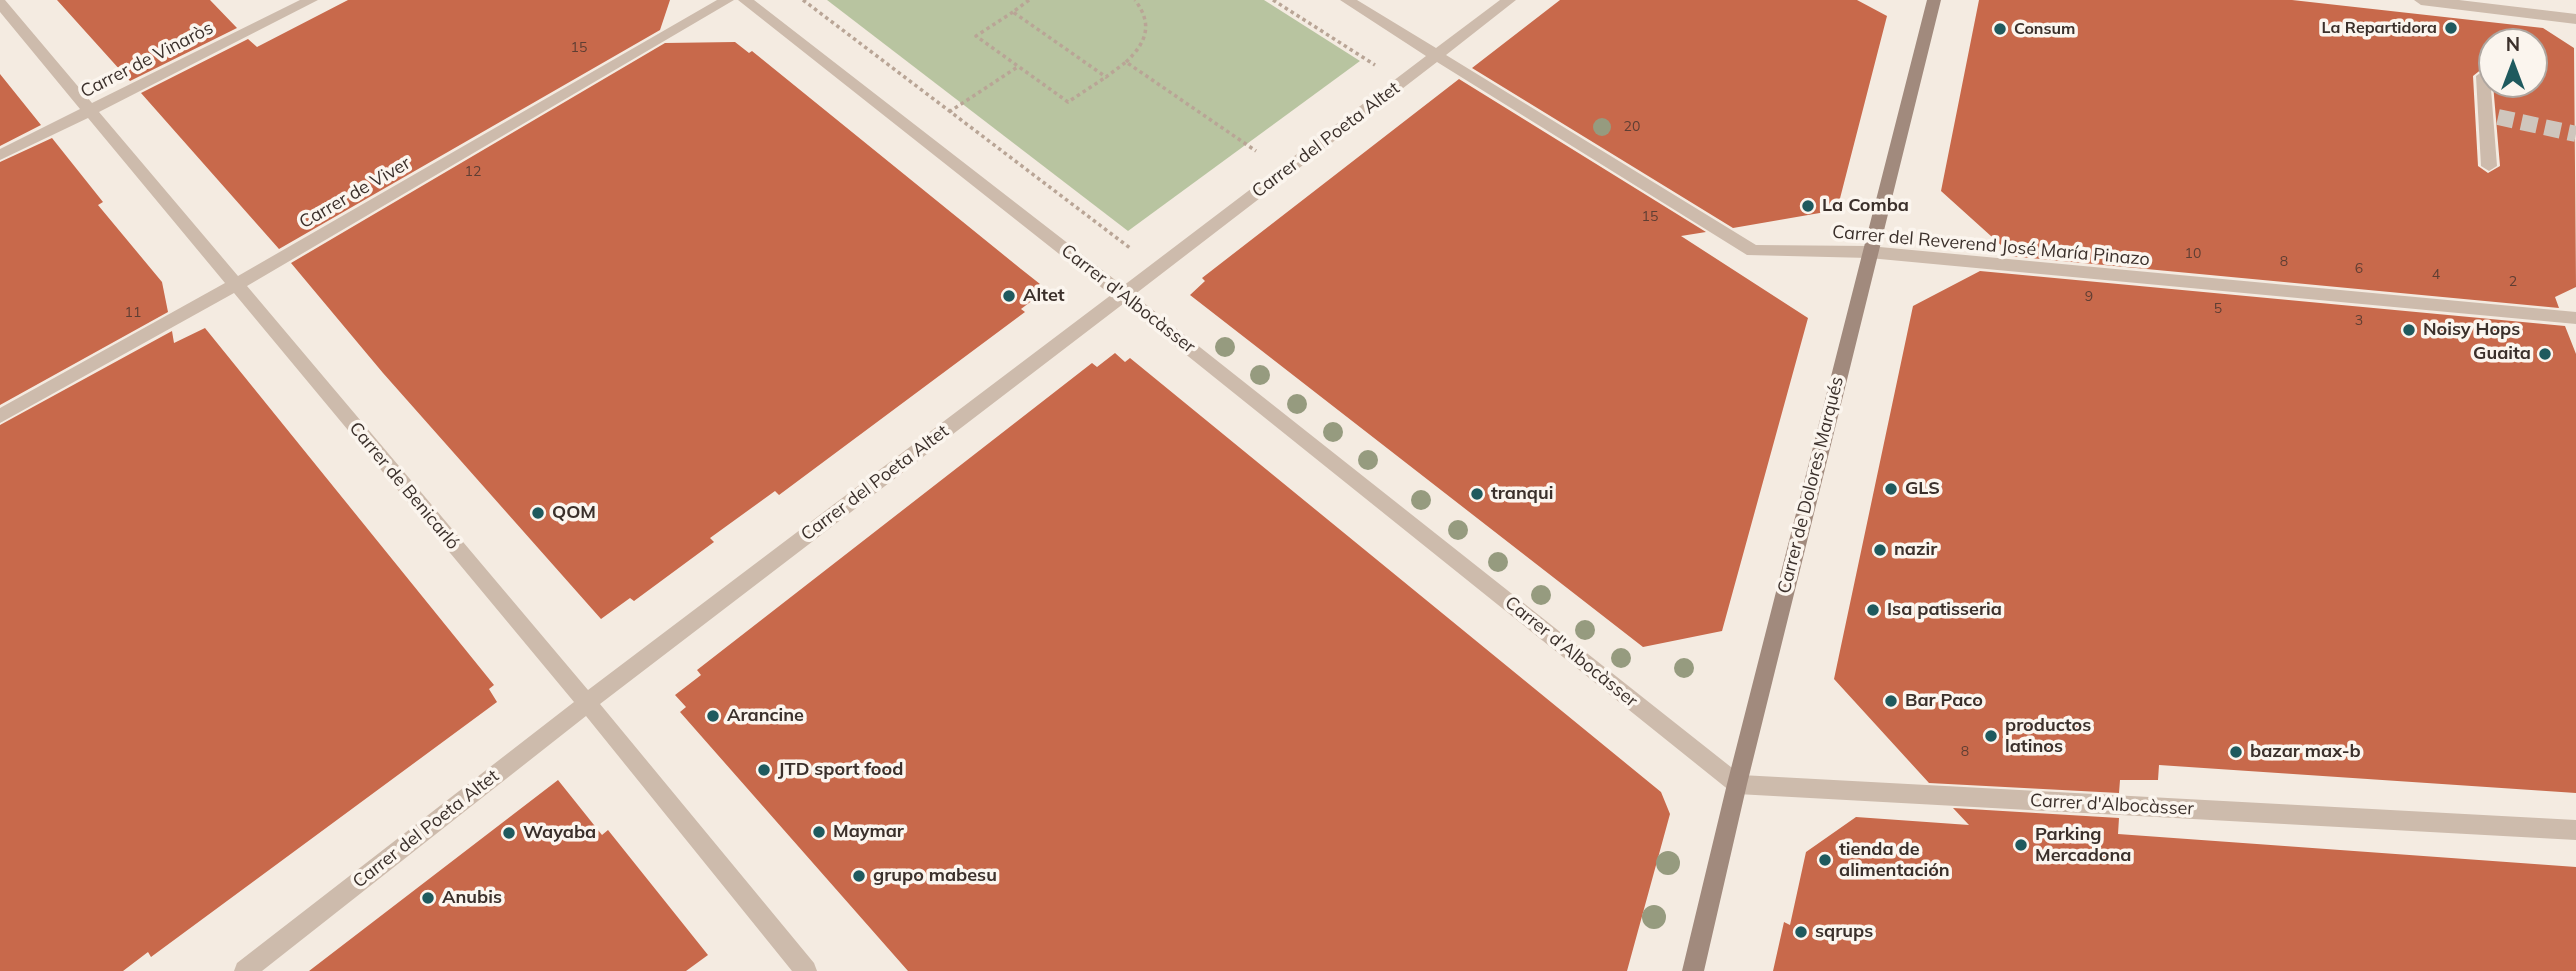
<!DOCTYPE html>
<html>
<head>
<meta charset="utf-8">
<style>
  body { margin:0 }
  #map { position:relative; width:2576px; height:971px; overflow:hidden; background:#f4ebe1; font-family:Mulish,sans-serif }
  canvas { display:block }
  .north { position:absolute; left:2478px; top:28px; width:70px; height:70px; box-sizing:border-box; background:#fbf5ee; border:2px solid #aea6a0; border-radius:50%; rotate:0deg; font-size:19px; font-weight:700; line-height:28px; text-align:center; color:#3b302b }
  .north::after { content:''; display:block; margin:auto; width:24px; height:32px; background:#1f5a5e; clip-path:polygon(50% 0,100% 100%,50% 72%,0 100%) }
</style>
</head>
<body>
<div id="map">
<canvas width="2576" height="971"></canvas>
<div class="north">N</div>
</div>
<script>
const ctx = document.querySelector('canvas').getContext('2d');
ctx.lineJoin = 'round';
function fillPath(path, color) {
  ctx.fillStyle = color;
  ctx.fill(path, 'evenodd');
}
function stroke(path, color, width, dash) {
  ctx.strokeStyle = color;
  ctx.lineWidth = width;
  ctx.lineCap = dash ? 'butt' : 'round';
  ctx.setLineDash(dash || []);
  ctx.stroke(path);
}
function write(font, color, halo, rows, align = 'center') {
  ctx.font = font + ' Mulish,sans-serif';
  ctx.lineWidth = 7;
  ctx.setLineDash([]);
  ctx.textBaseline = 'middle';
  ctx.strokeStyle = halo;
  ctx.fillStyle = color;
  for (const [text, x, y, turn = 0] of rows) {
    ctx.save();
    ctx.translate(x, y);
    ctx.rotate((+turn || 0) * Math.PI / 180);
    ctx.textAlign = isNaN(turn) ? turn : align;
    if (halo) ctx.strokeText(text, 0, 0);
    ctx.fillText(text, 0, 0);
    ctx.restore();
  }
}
fillPath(new Path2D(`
  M 827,0 L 1264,0 L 1360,61 L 1128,231 Z`), '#b8c4a0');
fillPath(new Path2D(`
  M 57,0 L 210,0 L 237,28 L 130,81 Z
  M 348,0 L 670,0 L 660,30 L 279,249 L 141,93 L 248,39 L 257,47 Z
  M 1560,0 L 1857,0 L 1887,16 L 1837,210 L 1733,228 L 1472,68 Z
  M 1979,0 L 2292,0 L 2543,28 L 2574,48 L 2576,287 L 2555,297 L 2559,308 L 2009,256 L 2012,255 L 1941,191 ZM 2492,42 L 2534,42 L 2534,84 L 2493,84 L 2500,166 L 2488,173 L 2478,166 L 2473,76 L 2483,68 L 2492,75 Z
  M 735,42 L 749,53 L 752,51 L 1021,269 L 1040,284 L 1035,288 L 1042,293 L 1021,309 L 1025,312 L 779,495 L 775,491 L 710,538 L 714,542 L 634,601 L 630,598 L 601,619 L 383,373 L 291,263 L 665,43 Z
  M 0,74 L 41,125 L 0,146 Z
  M 1459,79 L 1706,232 L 1681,236 L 1808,318 L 1722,631 L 1643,647 L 1190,295 L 1205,281 L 1202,278 Z
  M 52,138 L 103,202 L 98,205 L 162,282 L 168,312 L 0,405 L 0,162 Z
  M 1980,271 L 2565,326 L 2576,354 L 2576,793 L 2159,765 L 2158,780 L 2120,780 L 2119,793 L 1929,783 L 1834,679 L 1913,306 Z
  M 205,328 L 494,685 L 489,689 L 497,702 L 151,957 L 148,952 L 123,971 L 0,971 L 0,425 L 172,331 L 174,343 Z
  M 1115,353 L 1125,362 L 1130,358 L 1661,792 L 1670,814 L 1627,971 L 908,971 L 680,712 L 686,707 L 675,695 L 701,675 L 697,670 L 1092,363 L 1097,367 Z
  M 558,780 L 602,835 L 608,830 L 708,955 L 686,971 L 309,971 Z
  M 1953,808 L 2119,818 L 2118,834 L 2576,867 L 2576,971 L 1773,971 L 1784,922 L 1790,925 L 1806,852 L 1856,817 L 1969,825 Z`), '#c8694b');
stroke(new Path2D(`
  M 2498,117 L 2576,134`), '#cfc6bd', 16, [16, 8]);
stroke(new Path2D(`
  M 803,0 L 1130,248
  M 1029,0 L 1013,12 L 1106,77 L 1126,62 L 1256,151
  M 1273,0 L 1375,65
  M 1013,12 L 976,36 L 1068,102 L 1106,77
  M 1126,62 C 1147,42 1153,24 1135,0
  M 949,112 L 1019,66`), '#b9a596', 3.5, [3.5, 3.5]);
fillPath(new Path2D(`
  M 0,0 L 5,0 L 92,103 L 300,0 L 318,0 L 99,112 L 238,276 L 717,0 L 734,0 L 247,286 L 588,690 L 1111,295 L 738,0 L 754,0 L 1123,286 L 1426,56 L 1340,0 L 1357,0 L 1436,48 L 1500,0 L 1516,0 L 1446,55 L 1756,245 L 1869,246 L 2576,312 L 2576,324 L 1869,258 L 1747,255 L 1437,62 L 1134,295 L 1741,775 L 2576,820 L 2576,840 L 1737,794 L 1730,791 L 1123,304 L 600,704 L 814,963 L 817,971 L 792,971 L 586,716 L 262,971 L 234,971 L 237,963 L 574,702 L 234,293 L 0,423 L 0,408 L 225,283 L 88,118 L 0,160 L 0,149 L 80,109 L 0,12 Z
  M 2414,0 L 2459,0 L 2576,14 L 2576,24 L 2421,5 Z
  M 2483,71 L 2490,76 L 2497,166 L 2489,171 L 2481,166 L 2476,76 Z`), '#cdbbac');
fillPath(new Path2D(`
  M 1927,0 L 1941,0 L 1747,784 L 1704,971 L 1682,971 L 1727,784 Z`), '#a18a7d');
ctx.fillStyle = '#969b7f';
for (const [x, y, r] of [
  [1602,127,9],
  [1225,347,10],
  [1260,375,10],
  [1297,404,10],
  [1333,432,10],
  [1368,460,10],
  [1421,500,10],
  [1458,530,10],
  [1498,562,10],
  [1541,595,10],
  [1585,630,10],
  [1621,658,10],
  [1684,668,10],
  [1668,863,12],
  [1654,917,12]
]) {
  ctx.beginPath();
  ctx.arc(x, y, r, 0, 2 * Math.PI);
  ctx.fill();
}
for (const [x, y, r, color] of [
  [2451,28,7,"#1f5a5e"],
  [2000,29,7,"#1f5a5e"],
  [1808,206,7,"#1f5a5e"],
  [1009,296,7,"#1f5a5e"],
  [2409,330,7,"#1f5a5e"],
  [2545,354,7,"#1f5a5e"],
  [1891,489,7,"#1f5a5e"],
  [1477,494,7,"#1f5a5e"],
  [538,513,7,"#1f5a5e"],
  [1880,550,7,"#1f5a5e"],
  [1873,610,7,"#1f5a5e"],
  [1891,701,7,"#1f5a5e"],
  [713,716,7,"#1f5a5e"],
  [1991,736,7,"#1f5a5e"],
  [2236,752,7,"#1f5a5e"],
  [764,770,7,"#1f5a5e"],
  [819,832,7,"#1f5a5e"],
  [509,833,7,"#1f5a5e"],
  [2021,845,7,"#1f5a5e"],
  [1825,860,7,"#1f5a5e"],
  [859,876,7,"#1f5a5e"],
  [428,898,7,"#1f5a5e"],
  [1801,932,7,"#1f5a5e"]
]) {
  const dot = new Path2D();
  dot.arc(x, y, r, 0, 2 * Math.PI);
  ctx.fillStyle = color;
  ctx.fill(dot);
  stroke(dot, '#fbf5ee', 2.5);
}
write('14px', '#5e3e33', null, [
  ["15",579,48],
  ["20",1632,127],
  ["12",473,172],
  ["15",1650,217],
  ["10",2193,254],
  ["8",2284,262],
  ["6",2359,269],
  ["4",2436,275],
  ["2",2513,282],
  ["9",2089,297],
  ["5",2218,309],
  ["11",133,313],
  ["3",2359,321],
  ["8",1965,752]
]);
write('bold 16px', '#3b302b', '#fbf5ee', [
  ["La Repartidora",2437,28],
  ["Consum",2014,29,"left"]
], 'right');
write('18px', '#3b302b', '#fbf5ee', [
  ["Carrer de Vinaròs",147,60,-27],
  ["Carrer del Poeta Altet",1326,140,-37],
  ["Carrer de Viver",355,193,-30],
  ["Carrer del Reverend José María Pinazo",1991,246,5],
  ["Carrer d'Albocàsser",1128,299,38],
  ["Carrer del Poeta Altet",875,483,-37],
  ["Carrer de Dolores Marqués",1811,485,-76],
  ["Carrer de Benicarló",404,486,50],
  ["Carrer d'Albocàsser",1571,652,39],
  ["Carrer d'Albocàsser",2112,805,3],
  ["Carrer del Poeta Altet",426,829,-38]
]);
write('bold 18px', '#3b302b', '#fbf5ee', [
  ["La Comba",1822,206],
  ["Altet",1023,296],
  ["Noisy Hops",2423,330],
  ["Guaita",2531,354,"right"],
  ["GLS",1905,489],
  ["tranqui",1491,494],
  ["QOM",552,513],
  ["nazir",1894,550],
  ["Isa patisseria",1887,610],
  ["Bar Paco",1905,701],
  ["Arancine",727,716],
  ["productos",2005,726],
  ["latinos",2005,747],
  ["bazar max-b",2250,752],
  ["JTD sport food",778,770],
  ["Maymar",833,832],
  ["Wayaba",523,833],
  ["Parking",2035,835],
  ["Mercadona",2035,856],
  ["tienda de",1839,850],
  ["alimentación",1839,871],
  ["grupo mabesu",873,876],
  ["Anubis",442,898],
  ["sqrups",1815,932]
], 'left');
</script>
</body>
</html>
